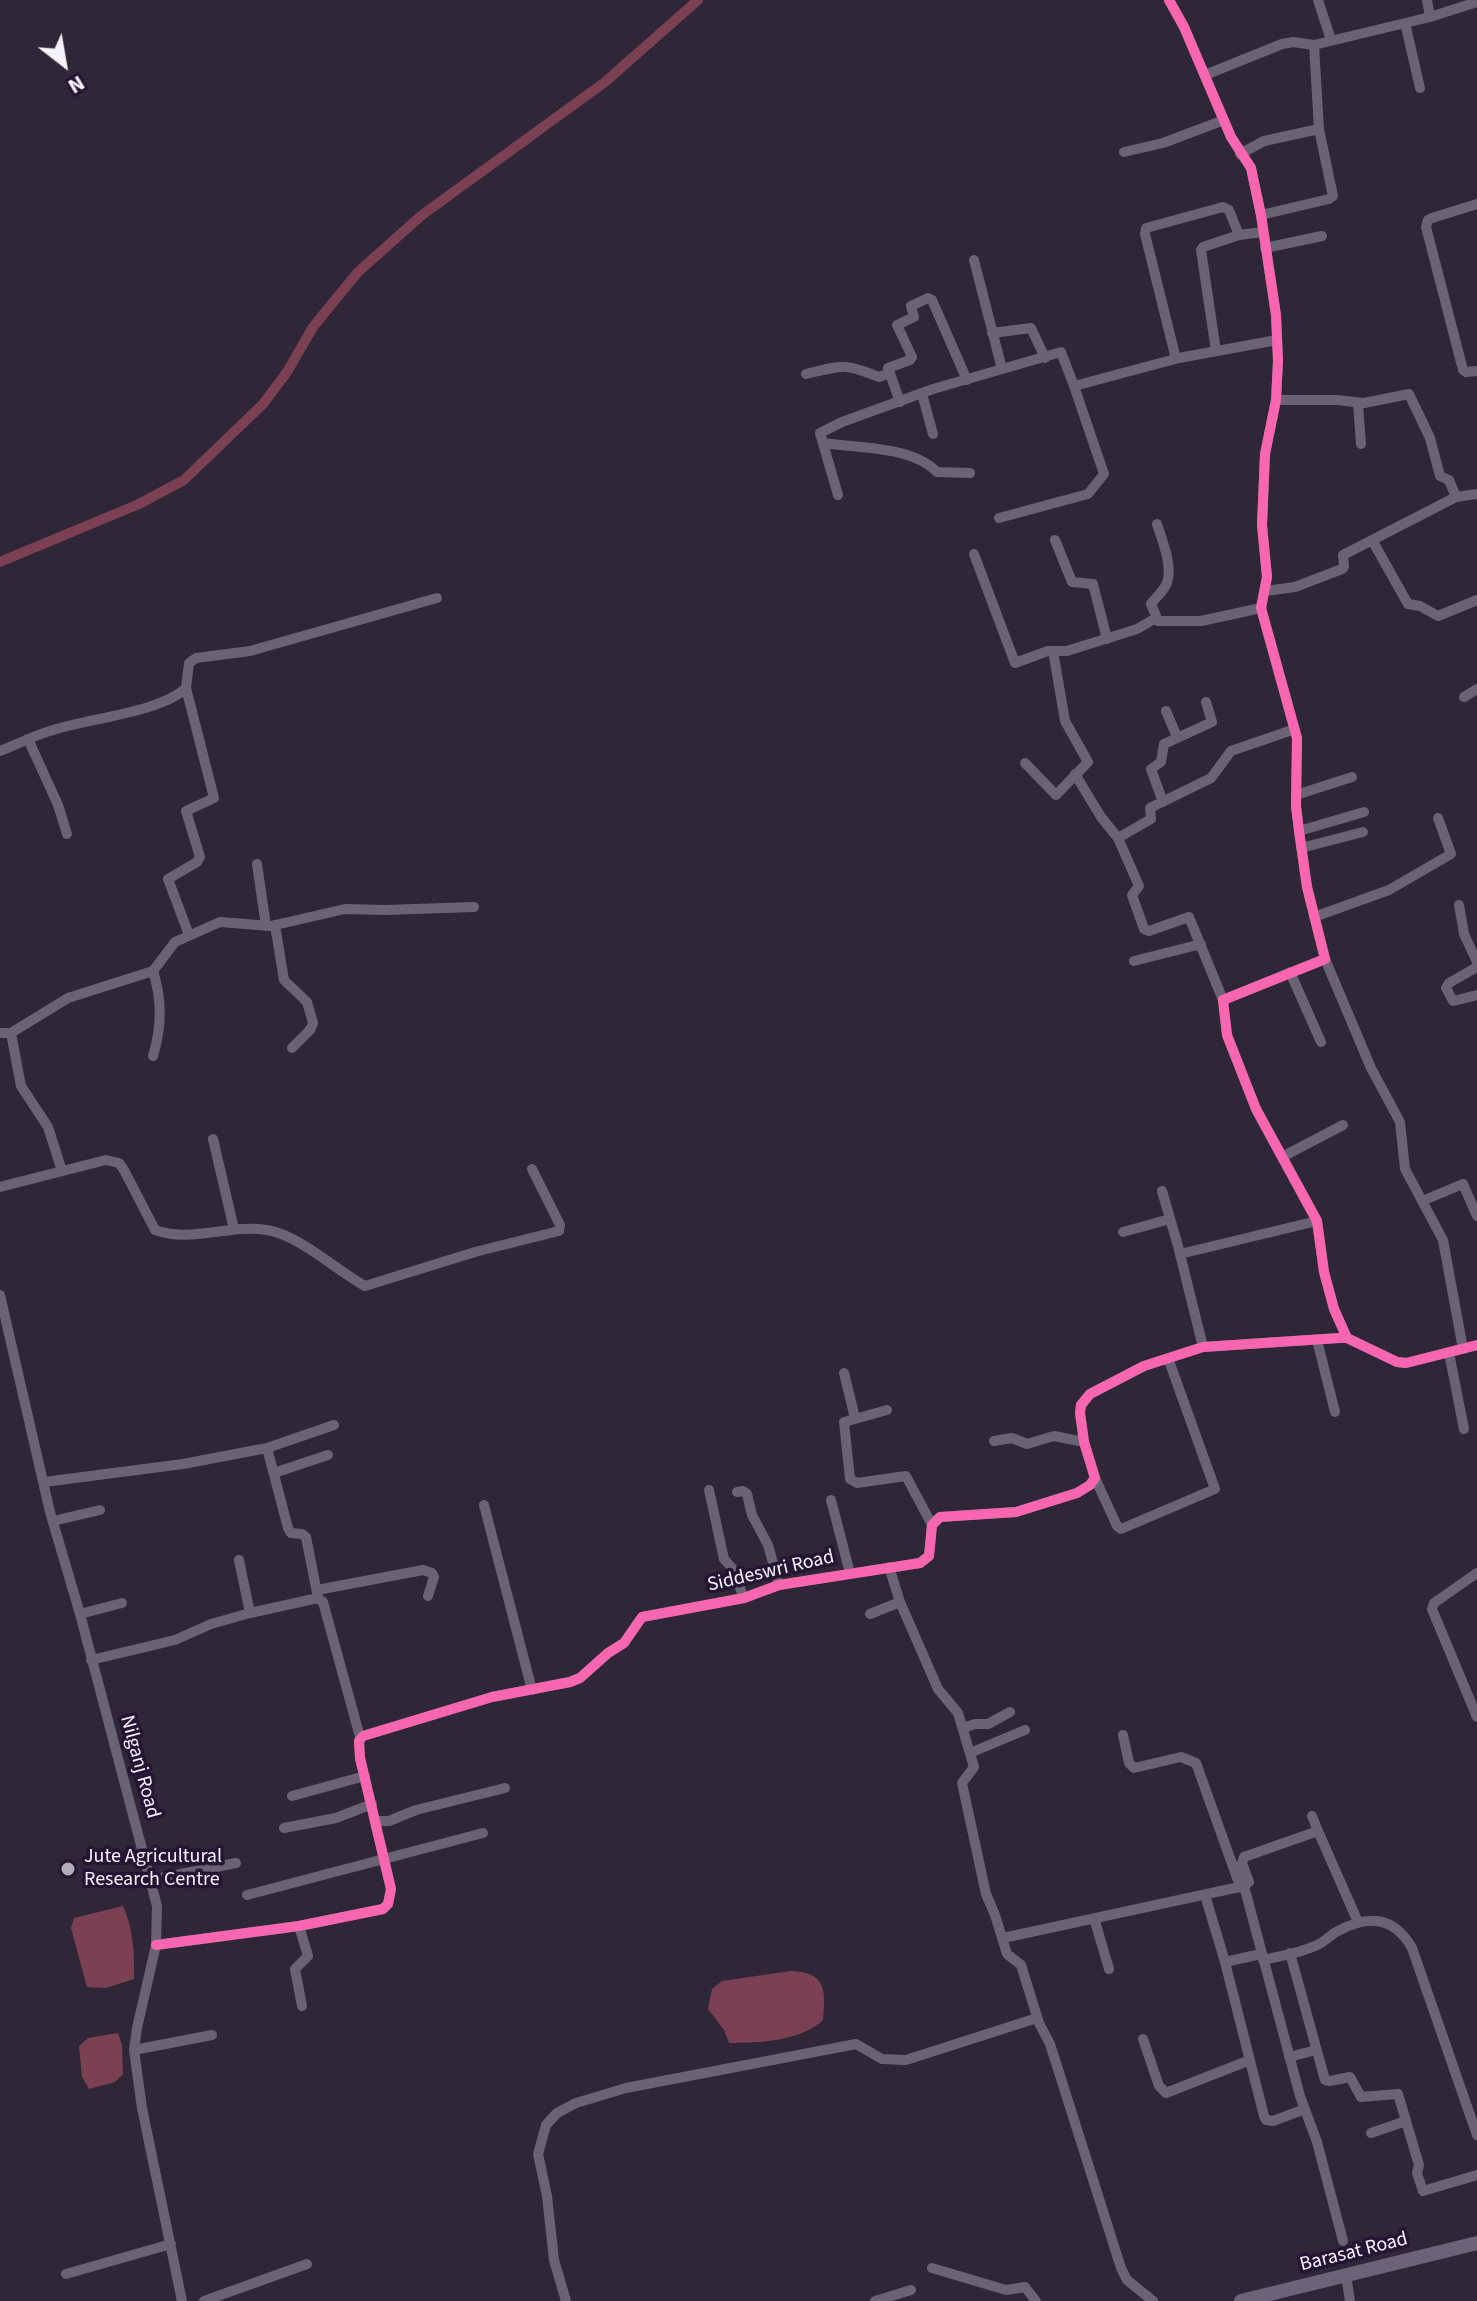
<!DOCTYPE html>
<html>
<head>
<meta charset="utf-8">
<style>
  body { margin:0 }
  #map { position:relative; width:1477px; height:2301px; overflow:hidden; background:#2f2738; font-family:"Source Sans 3",sans-serif }
  canvas { display:block }
  .north { position:absolute; left:24px; top:24px; width:80px; height:80px; -webkit-text-stroke:6px #251535; paint-order:stroke; rotate:149deg; font-size:22px; font-weight:700; line-height:32px; text-align:center; color:#f7f3fc }
  .north::after { content:''; display:block; margin:auto; width:28px; height:36px; background:#f7f3fc; clip-path:polygon(50% 0,100% 100%,50% 72%,0 100%) }
</style>
</head>
<body>
<div id="map">
<canvas width="1477" height="2301"></canvas>
<div class="north">N</div>
</div>
<script>
const ctx = document.querySelector('canvas').getContext('2d');
ctx.lineJoin = 'round';
function fillPath(path, color) {
  ctx.fillStyle = color;
  ctx.fill(path, 'evenodd');
}
function stroke(path, color, width, dash) {
  ctx.strokeStyle = color;
  ctx.lineWidth = width;
  ctx.lineCap = dash ? 'butt' : 'round';
  ctx.setLineDash(dash || []);
  ctx.stroke(path);
}
function write(font, color, halo, rows, align = 'center') {
  ctx.font = font + ' "Source Sans 3",sans-serif';
  ctx.lineWidth = 7;
  ctx.setLineDash([]);
  ctx.textBaseline = 'middle';
  ctx.strokeStyle = halo;
  ctx.fillStyle = color;
  for (const [text, x, y, turn = 0] of rows) {
    ctx.save();
    ctx.translate(x, y);
    ctx.rotate((+turn || 0) * Math.PI / 180);
    ctx.textAlign = isNaN(turn) ? turn : align;
    if (halo) ctx.strokeText(text, 0, 0);
    ctx.fillText(text, 0, 0);
    ctx.restore();
  }
}
fillPath(new Path2D(`
  M 123,1906 C 133,1928 135,1955 134,1979 L 106,1988 L 87,1987 L 71,1928 L 74,1918 Z
  M 791,1971 C 826,1972 826,1990 823,2020 C 801,2041 759,2043 729,2043 L 724,2030 L 708,2009 L 712,1989 L 722,1981 Z
  M 118,2033 L 122,2045 L 123,2074 L 115,2082 L 89,2089 L 82,2077 L 79,2046 L 88,2038 Z`), '#7b4152');
stroke(new Path2D(`
  M 0,562 L 139,504 L 184,480 L 263,404 L 287,372 L 313,327 L 358,272 L 422,215 L 605,82 L 698,0`), '#7b4152', 10);
stroke(new Path2D(`
  M 1169,0 L 1184,27 L 1231,137 L 1251,168 L 1261,215 L 1276,315 L 1278,361 L 1276,400 L 1265,454 L 1262,525 L 1267,577 L 1261,608 L 1297,738 L 1296,806 L 1299,831 L 1307,887 L 1325,959 L 1223,1000 L 1227,1035 L 1256,1109 L 1317,1221 L 1324,1272 L 1334,1309 L 1347,1338
  M 1318,0 L 1331,40
  M 1427,0 L 1430,17
  M 1405,23 L 1420,88
  M 1205,75 L 1282,44 L 1293,42 L 1314,45 L 1430,17 L 1477,2
  M 1124,152 L 1163,143 L 1224,120
  M 1240,154 L 1264,141 L 1319,129 L 1314,45
  M 1477,204 L 1432,218 L 1428,220 L 1426,227 L 1463,370 L 1466,372 L 1477,371
  M 1261,215 L 1329,199 L 1333,196 L 1319,129
  M 1265,248 L 1322,236
  M 974,260 L 1002,369
  M 992,333 L 1031,328 L 1045,358
  M 1216,351 L 1201,250 L 1203,247 L 1239,235
  M 1176,359 L 1145,234 L 1146,228 L 1223,207 L 1229,210 L 1239,235 L 1263,232
  M 806,374 C 842,365 845,363 879,377 L 890,373
  M 922,394 L 933,434
  M 1276,400 L 1337,400 L 1364,403 L 1409,394 L 1430,438 L 1440,476 L 1449,480 L 1456,497 L 1477,494
  M 900,402 L 888,368 L 910,360 L 912,357 L 897,325 L 914,317 L 911,306 L 928,298 L 932,300 L 967,380
  M 1358,404 L 1361,444
  M 823,443 C 858,448 912,446 937,472 L 970,473
  M 838,495 L 820,433 L 842,422 L 933,389 L 1061,352 L 1074,386 L 1179,358 L 1277,340
  M 999,518 L 1088,494 L 1104,474 L 1074,386
  M 1157,524 C 1162,540 1173,566 1167,583 C 1164,591 1155,598 1151,604 L 1158,621 L 1201,621 L 1261,608
  M 1055,540 L 1072,582 L 1093,584 L 1107,639
  M 1372,540 L 1408,604 L 1420,606 L 1438,616 L 1477,600
  M 974,554 L 1015,663 L 1048,651 L 1067,651 L 1137,629 L 1156,618
  M 1266,591 L 1295,587 L 1342,569 L 1344,567 L 1343,555 L 1456,497
  M 186,688 L 214,798 L 186,811 L 200,857 L 197,862 L 168,879 L 189,935
  M 1464,697 L 1477,689
  M 1166,711 L 1177,737
  M 28,739 L 58,805 L 67,834
  M 0,751 C 18,744 35,735 53,730 C 89,718 159,713 186,688 L 189,663 L 196,658 L 250,651 L 437,598
  M 1025,763 L 1056,795 L 1088,762 L 1065,721 L 1053,651
  M 1075,774 L 1101,817 L 1118,838
  M 1296,795 L 1352,777
  M 1163,802 L 1151,769 L 1161,762 L 1164,744 L 1212,722 L 1206,702
  M 1299,831 L 1364,812
  M 1301,848 L 1363,832
  M 257,864 L 266,926
  M 1459,905 L 1464,934 L 1477,962
  M 1314,917 L 1389,890 L 1451,854 L 1438,818
  M 275,925 L 284,980 L 307,1002 L 313,1023 L 310,1030 L 292,1048
  M 1325,959 L 1371,1068 L 1400,1122 L 1405,1169 L 1443,1240 L 1463,1349
  M 1134,961 L 1201,944
  M 1477,967 L 1449,983 L 1446,988 L 1453,1001 L 1477,995
  M 1290,972 L 1321,1042
  M 1223,1000 L 1189,917 L 1149,931 L 1144,929 L 1132,895 L 1139,886 L 1118,838 L 1151,819 L 1150,808 L 1211,778 L 1231,751 L 1295,729
  M 0,1033 L 11,1033 L 68,998 L 153,971 L 175,942 L 220,922 L 271,926 L 345,909 L 385,910 L 474,907
  M 11,1033 L 21,1086 L 48,1127 L 62,1171
  M 153,1056 C 162,1026 162,1000 153,971
  M 213,1139 L 234,1229
  M 1282,1157 L 1343,1125
  M 0,1187 L 106,1160 L 119,1163 L 124,1170 L 155,1230 C 190,1243 230,1224 267,1230 C 299,1235 336,1270 365,1286 L 475,1252 L 559,1231 L 560,1225 L 532,1169
  M 1162,1191 L 1178,1246 L 1203,1347
  M 1422,1201 L 1463,1184 L 1477,1216
  M 1123,1232 L 1170,1219
  M 1180,1254 L 1317,1221
  M 0,1295 L 50,1512 L 80,1614 L 157,1906 L 156,1945 L 137,2028 L 134,2050 L 142,2108 L 182,2301
  M 1317,1340 L 1335,1412
  M 1449,1353 L 1464,1429
  M 844,1373 L 855,1418
  M 887,1410 L 844,1422 L 850,1479 L 857,1483 L 906,1476 L 932,1525
  M 994,1441 L 1012,1438 L 1027,1444 L 1054,1436 L 1084,1442
  M 267,1448 L 334,1425
  M 274,1473 L 328,1455
  M 1095,1478 L 1117,1526 L 1121,1529 L 1215,1489 L 1168,1358
  M 44,1482 L 183,1464 L 267,1448 L 288,1528 L 291,1533 L 302,1534 L 306,1537 L 318,1598
  M 709,1490 L 724,1559 L 732,1568 L 744,1598
  M 737,1492 L 743,1491 L 747,1494 L 752,1515 L 768,1545 L 779,1585
  M 831,1500 L 850,1573
  M 484,1505 L 532,1690
  M 53,1521 L 100,1510
  M 239,1560 L 250,1613
  M 889,1567 L 900,1602 L 938,1689 L 958,1713 L 974,1767 L 962,1783 L 986,1894 L 995,1915 L 1007,1954 L 1021,1965 L 1039,2023 L 1050,2044 L 1121,2268 L 1127,2280 L 1153,2301
  M 1477,1573 L 1434,1603 L 1432,1609 L 1477,1717
  M 317,1590 L 423,1570 L 432,1573 L 434,1577 L 428,1596
  M 80,1614 L 122,1603
  M 870,1614 L 900,1602
  M 91,1660 L 175,1640 L 211,1624 L 250,1613 L 318,1598 L 323,1602 L 360,1737
  M 963,1728 L 975,1724 L 988,1724 L 1010,1712
  M 1123,1735 L 1129,1763 L 1134,1768 L 1181,1757 L 1196,1763 L 1240,1886
  M 970,1753 L 1025,1730
  M 292,1796 L 365,1776
  M 377,1821 L 389,1821 L 416,1810 L 505,1788
  M 284,1828 L 336,1818 L 372,1804
  M 1318,1831 L 1358,1922
  M 151,1880 L 236,1863
  M 1244,1886 L 1300,2096 L 1317,2142 L 1343,2241
  M 247,1895 L 483,1833
  M 1205,1895 L 1225,1962 L 1264,2116 L 1266,2120 L 1273,2121 L 1305,2109
  M 1094,1918 L 1109,1969
  M 299,1926 L 308,1956 L 295,1969 L 302,2006
  M 1003,1938 L 1244,1886 L 1249,1882 L 1242,1863 L 1244,1857 L 1318,1831 L 1312,1816
  M 156,1945 L 299,1926 L 383,1909 L 388,1904 L 391,1889 L 360,1758 L 359,1741 L 363,1736 L 492,1697 L 570,1682 L 580,1678 L 608,1653 L 624,1643 L 642,1617 L 744,1598 L 779,1585 L 920,1563 L 929,1556 L 932,1525 L 940,1517 L 1016,1512 L 1077,1493 L 1090,1485 L 1095,1478 L 1084,1442 L 1080,1413 L 1081,1405 L 1090,1394 L 1144,1366 L 1203,1347 L 1339,1338 L 1347,1338 L 1397,1362 L 1406,1363 L 1477,1345
  M 1290,1953 L 1325,2080 L 1330,2081 L 1350,2077 L 1361,2097 L 1398,2094 L 1419,2165 L 1417,2173 L 1423,2191 L 1477,2175
  M 1263,1960 C 1281,1956 1301,1953 1317,1945 C 1325,1942 1330,1935 1338,1931 C 1368,1915 1394,1916 1412,1948 L 1477,2135
  M 1225,1962 L 1261,1954
  M 1143,2039 L 1159,2086 L 1166,2093 L 1250,2060
  M 134,2050 L 212,2035
  M 1289,2057 L 1316,2050
  M 1371,2133 L 1406,2121
  M 932,2268 L 1006,2290 L 1025,2287 L 1036,2301
  M 66,2274 L 171,2244
  M 1346,2275 L 1350,2301
  M 204,2301 L 307,2264
  M 566,2301 L 554,2260 L 547,2196 L 538,2154 L 546,2125 L 557,2113 L 576,2103 L 626,2088 L 856,2044 L 882,2059 L 906,2060 L 1037,2018
  M 875,2301 L 911,2290`), '#6a6373', 10);
stroke(new Path2D(`
  M 1241,2301 L 1477,2243`), '#6d6378', 14);
stroke(new Path2D(`
  M 1169,0 L 1184,27 L 1231,137 L 1251,168 L 1261,215 L 1276,315 L 1278,361 L 1276,400 L 1265,454 L 1262,525 L 1267,577 L 1261,608 L 1297,738 L 1296,806 L 1299,831 L 1307,887 L 1325,959 L 1223,1000 L 1227,1035 L 1256,1109 L 1317,1221 L 1324,1272 L 1334,1309 L 1347,1338
  M 156,1945 L 299,1926 L 383,1909 L 388,1904 L 391,1889 L 360,1758 L 359,1741 L 363,1736 L 492,1697 L 570,1682 L 580,1678 L 608,1653 L 624,1643 L 642,1617 L 744,1598 L 779,1585 L 920,1563 L 929,1556 L 932,1525 L 940,1517 L 1016,1512 L 1077,1493 L 1090,1485 L 1095,1478 L 1084,1442 L 1080,1413 L 1081,1405 L 1090,1394 L 1144,1366 L 1203,1347 L 1339,1338 L 1347,1338 L 1397,1362 L 1406,1363 L 1477,1345`), '#f766af', 10);
for (const [x, y, r, color] of [
  [68,1869,8,"#b1acb7"]
]) {
  const dot = new Path2D();
  dot.arc(x, y, r, 0, 2 * Math.PI);
  ctx.fillStyle = color;
  ctx.fill(dot);
  stroke(dot, '#251535', 3);
}
write('20px', '#f7f3fc', '#251535', [
  ["Siddeswri Road",771,1572,-13],
  ["Nilganj Road",139,1767,75],
  ["Barasat Road",1354,2253,-14]
]);
write('20px', '#f7f3fc', '#251535', [
  ["Jute Agricultural",84,1858],
  ["Research Centre",84,1881]
], 'left');
</script>
</body>
</html>
